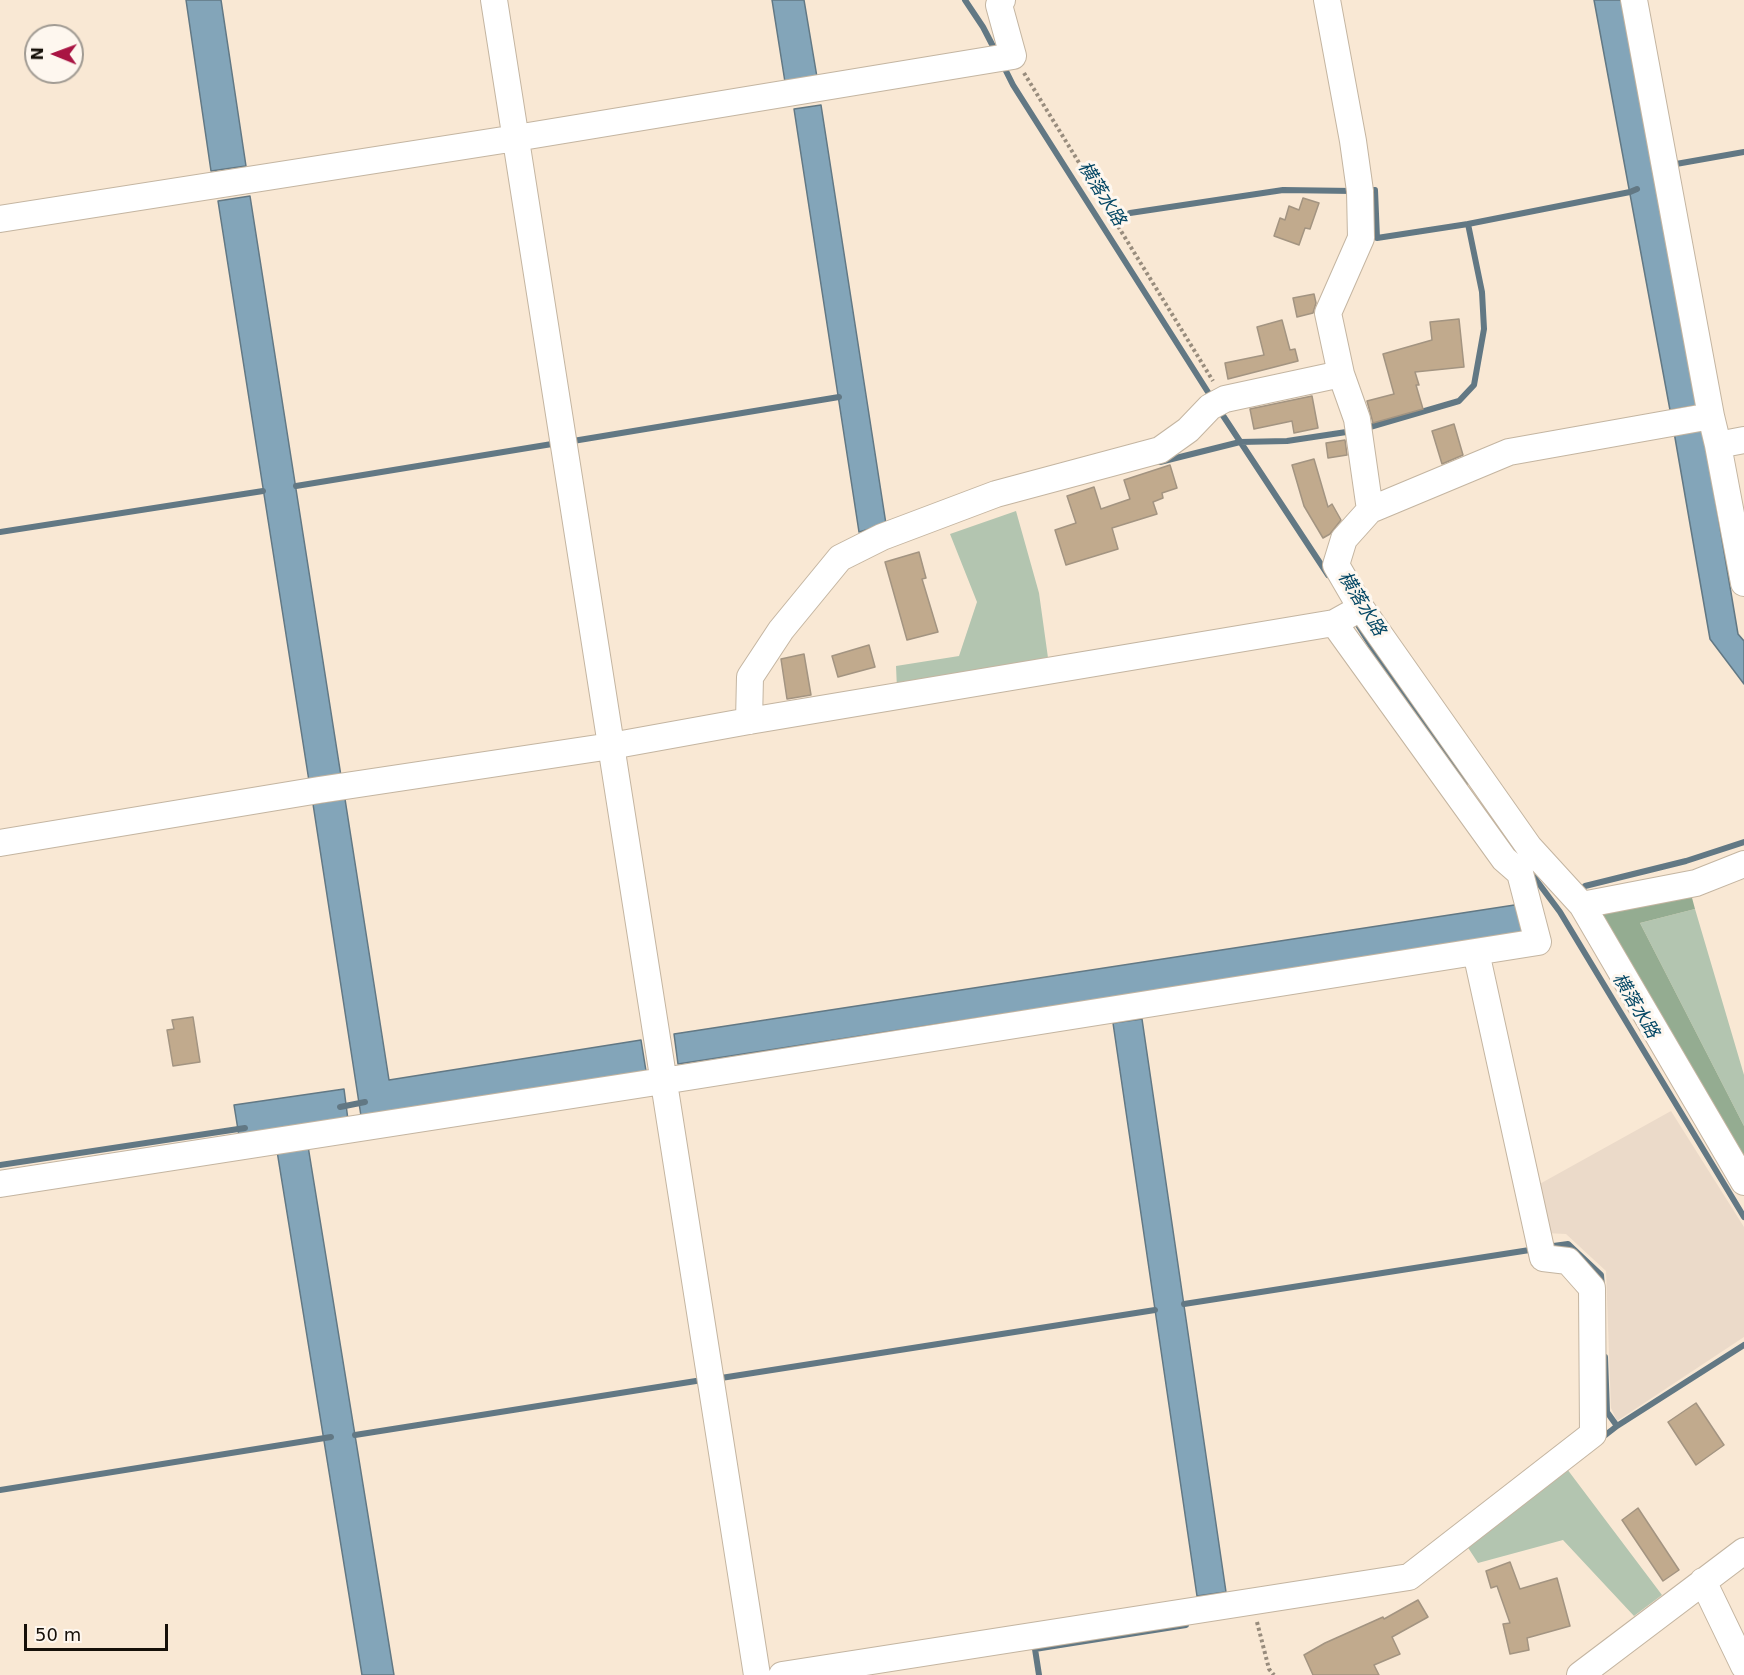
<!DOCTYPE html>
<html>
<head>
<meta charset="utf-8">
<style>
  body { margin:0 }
  #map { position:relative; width:1744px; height:1675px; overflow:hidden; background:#f9e8d4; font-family:"DejaVu Sans",sans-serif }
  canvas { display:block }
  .north { position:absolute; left:24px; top:24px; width:60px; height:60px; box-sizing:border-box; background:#fef7ef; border:2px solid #a19b93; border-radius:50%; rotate:271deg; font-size:16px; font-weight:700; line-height:24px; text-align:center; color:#161009 }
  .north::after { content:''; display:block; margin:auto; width:21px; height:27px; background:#a91443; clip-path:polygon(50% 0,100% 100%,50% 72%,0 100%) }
  .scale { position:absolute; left:24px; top:1624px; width:144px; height:27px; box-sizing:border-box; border:3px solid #161009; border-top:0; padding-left:8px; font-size:18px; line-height:21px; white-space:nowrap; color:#161009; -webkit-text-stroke:4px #fef7ef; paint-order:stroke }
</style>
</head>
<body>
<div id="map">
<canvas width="1744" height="1675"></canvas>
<div class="north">N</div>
<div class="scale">50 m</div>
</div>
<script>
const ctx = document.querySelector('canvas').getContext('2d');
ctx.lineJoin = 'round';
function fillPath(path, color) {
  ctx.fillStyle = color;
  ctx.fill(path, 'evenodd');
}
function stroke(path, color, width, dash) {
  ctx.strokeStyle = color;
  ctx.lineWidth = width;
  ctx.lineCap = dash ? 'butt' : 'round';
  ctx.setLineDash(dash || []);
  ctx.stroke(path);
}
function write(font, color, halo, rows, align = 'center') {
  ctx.font = font + ' "DejaVu Sans","Noto Sans JP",sans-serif';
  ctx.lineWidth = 6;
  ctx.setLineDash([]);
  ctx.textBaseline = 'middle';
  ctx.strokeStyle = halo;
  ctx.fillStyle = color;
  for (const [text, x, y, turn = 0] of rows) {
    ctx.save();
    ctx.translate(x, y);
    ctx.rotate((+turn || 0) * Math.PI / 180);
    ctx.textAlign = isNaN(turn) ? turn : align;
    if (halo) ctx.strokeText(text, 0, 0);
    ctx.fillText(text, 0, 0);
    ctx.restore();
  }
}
fillPath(new Path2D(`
  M 1671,1111 L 1744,1227 L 1744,1337 L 1617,1421 L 1611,1408 L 1606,1271 L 1566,1234 L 1544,1233 L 1536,1186 Z`), '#ebdac9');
fillPath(new Path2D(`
  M 1016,511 L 1039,593 L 1049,665 L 897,689 L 896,666 L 959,656 L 977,602 L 950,534 Z
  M 1695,909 L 1744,1075 L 1744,1126 L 1640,923 Z
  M 1564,1465 L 1662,1595 L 1634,1616 L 1563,1540 L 1478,1563 L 1465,1543 Z`), '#b3c5b0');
fillPath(new Path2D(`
  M 1691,894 L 1695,909 L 1640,923 L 1744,1126 L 1744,1162 L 1593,910 Z`), '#94ac91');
const water = new Path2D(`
  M 186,0 L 221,0 L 246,166 L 211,171 Z
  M 772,0 L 804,0 L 817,77 L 785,82 Z
  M 1594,0 L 1624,0 L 1699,405 L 1670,410 Z
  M 821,105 L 886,524 L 859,532 L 794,109 Z
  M 250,196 L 341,776 L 309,781 L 218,201 Z
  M 1703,427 L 1738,634 L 1744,641 L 1744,684 L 1710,639 L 1674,432 Z
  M 345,799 L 389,1080 L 641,1040 L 646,1071 L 361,1116 L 313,804 Z
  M 1521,904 L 1525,934 L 678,1064 L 674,1034 Z
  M 1142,1019 L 1226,1592 L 1197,1596 L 1113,1023 Z
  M 344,1089 L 348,1120 L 239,1136 L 234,1105 Z
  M 308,1146 L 394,1675 L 362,1675 L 277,1151 Z`);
fillPath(water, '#83a5b9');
stroke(water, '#627884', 1.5);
stroke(new Path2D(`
  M 965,0 L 983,27 L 997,54
  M 1003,65 L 1013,85 L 1213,400
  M 1676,164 L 1744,152
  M 1366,191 L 1375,190 L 1377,238 L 1468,224
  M 1130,213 L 1283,190 L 1353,191
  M 1218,408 L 1328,575
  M 1363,429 L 1459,401 L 1474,385 L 1484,329 L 1482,292 L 1468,224 L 1630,192 L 1637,189
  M 573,441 L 839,397
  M 1160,462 L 1240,442 L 1287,441 L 1353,431
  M 296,486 L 552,444
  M 0,532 L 263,491
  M 1358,625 L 1384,667 L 1465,783
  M 1531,873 L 1560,912 L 1744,1217
  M 1585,886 L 1686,861 L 1744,842
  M 340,1107 L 365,1102
  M 0,1165 L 245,1128
  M 1546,1247 L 1568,1244 L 1601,1275 L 1602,1287
  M 1184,1304 L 1536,1249
  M 1605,1357 L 1607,1412 L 1617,1426 L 1744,1345
  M 721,1378 L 1155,1310
  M 355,1435 L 696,1381
  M 1599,1440 L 1617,1426
  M 0,1490 L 331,1437
  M 1039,1675 L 1035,1649 L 1186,1625`), '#627884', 6);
const building = new Path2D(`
  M 1303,198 L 1319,203 L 1310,229 L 1305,228 L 1299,245 L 1274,236 L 1280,218 L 1285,220 L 1289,206 L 1299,210 Z
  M 1314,294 L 1316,303 L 1313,313 L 1297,317 L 1293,298 Z
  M 1459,319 L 1464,367 L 1415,372 L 1419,385 L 1416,385 L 1423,409 L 1373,423 L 1367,401 L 1394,394 L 1383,354 L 1432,340 L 1430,322 Z
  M 1282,320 L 1290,350 L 1295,349 L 1298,361 L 1228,379 L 1225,363 L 1264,355 L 1257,327 Z
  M 1312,396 L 1318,428 L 1294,433 L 1292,421 L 1254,429 L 1250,409 Z
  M 1454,424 L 1463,455 L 1442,464 L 1432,431 Z
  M 1345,440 L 1347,455 L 1328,458 L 1326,443 Z
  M 1314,459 L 1328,507 L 1332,504 L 1341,520 L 1330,534 L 1323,538 L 1304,506 L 1292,465 Z
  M 1170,465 L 1177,488 L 1162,493 L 1163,498 L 1153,502 L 1157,514 L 1112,528 L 1118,549 L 1066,565 L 1055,530 L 1076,523 L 1067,496 L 1094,487 L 1101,509 L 1130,499 L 1124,480 Z
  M 919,552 L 926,578 L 922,579 L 938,632 L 907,640 L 885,562 Z
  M 869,645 L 875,667 L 838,677 L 832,656 Z
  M 804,654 L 811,695 L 787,699 L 781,659 Z
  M 193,1017 L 200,1062 L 173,1066 L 167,1030 L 174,1029 L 172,1020 Z
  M 1696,1403 L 1724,1445 L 1696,1465 L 1668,1422 Z
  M 1638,1508 L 1679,1570 L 1663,1581 L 1622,1520 Z
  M 1510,1562 L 1520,1589 L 1557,1578 L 1570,1626 L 1527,1638 L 1529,1650 L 1510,1654 L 1503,1624 L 1510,1623 L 1497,1586 L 1491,1588 L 1486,1571 Z
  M 1418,1600 L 1428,1617 L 1392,1637 L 1400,1654 L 1374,1665 L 1379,1675 L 1313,1675 L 1304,1655 L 1325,1643 L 1383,1617 L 1384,1619 Z`);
fillPath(building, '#c1aa8d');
stroke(building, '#a39481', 1.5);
const minor = new Path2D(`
  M 494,0 L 757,1675
  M 1327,0 L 1353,141 L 1360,191 L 1361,238 L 1328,313 L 1341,374 L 1357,419 L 1370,510
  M 1634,0 L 1711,416 L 1718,445 L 1744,440
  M 0,219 L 516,138 L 1013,56 L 999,5 L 1002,0
  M 1711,416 L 1509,452 L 1370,510 L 1344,539 L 1336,565 L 1361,608 L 1529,847 L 1582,905 L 1744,1182
  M 1718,445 L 1744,583
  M 749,721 L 750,677 L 781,630 L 840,558 L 882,537 L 996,494 L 1160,450 L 1188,430 L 1210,407 L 1225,399 L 1341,374
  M 0,843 L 319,790 L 611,746 L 749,721 L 1334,623 L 1361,608
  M 1582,905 L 1696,883 L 1744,864
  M 0,1184 L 663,1081 L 1538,942 L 1520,873 L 1504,859 L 1334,623
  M 1703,1581 L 1744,1666
  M 782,1675 L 1409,1577 L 1593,1434 L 1592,1288 L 1568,1261 L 1543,1258 L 1476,952
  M 1580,1675 L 1744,1551`);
stroke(minor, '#c4b5a1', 28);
stroke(new Path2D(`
  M 1024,73 L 1213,381
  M 1257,1622 L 1269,1669 L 1274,1675`), '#988c7d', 4, [3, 3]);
stroke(minor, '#fff', 26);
write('italic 18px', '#054865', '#fef7ef', [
  ["横落水路",1101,194,58],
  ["横落水路",1361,604,58],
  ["横落水路",1635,1006,59]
]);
</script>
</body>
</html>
